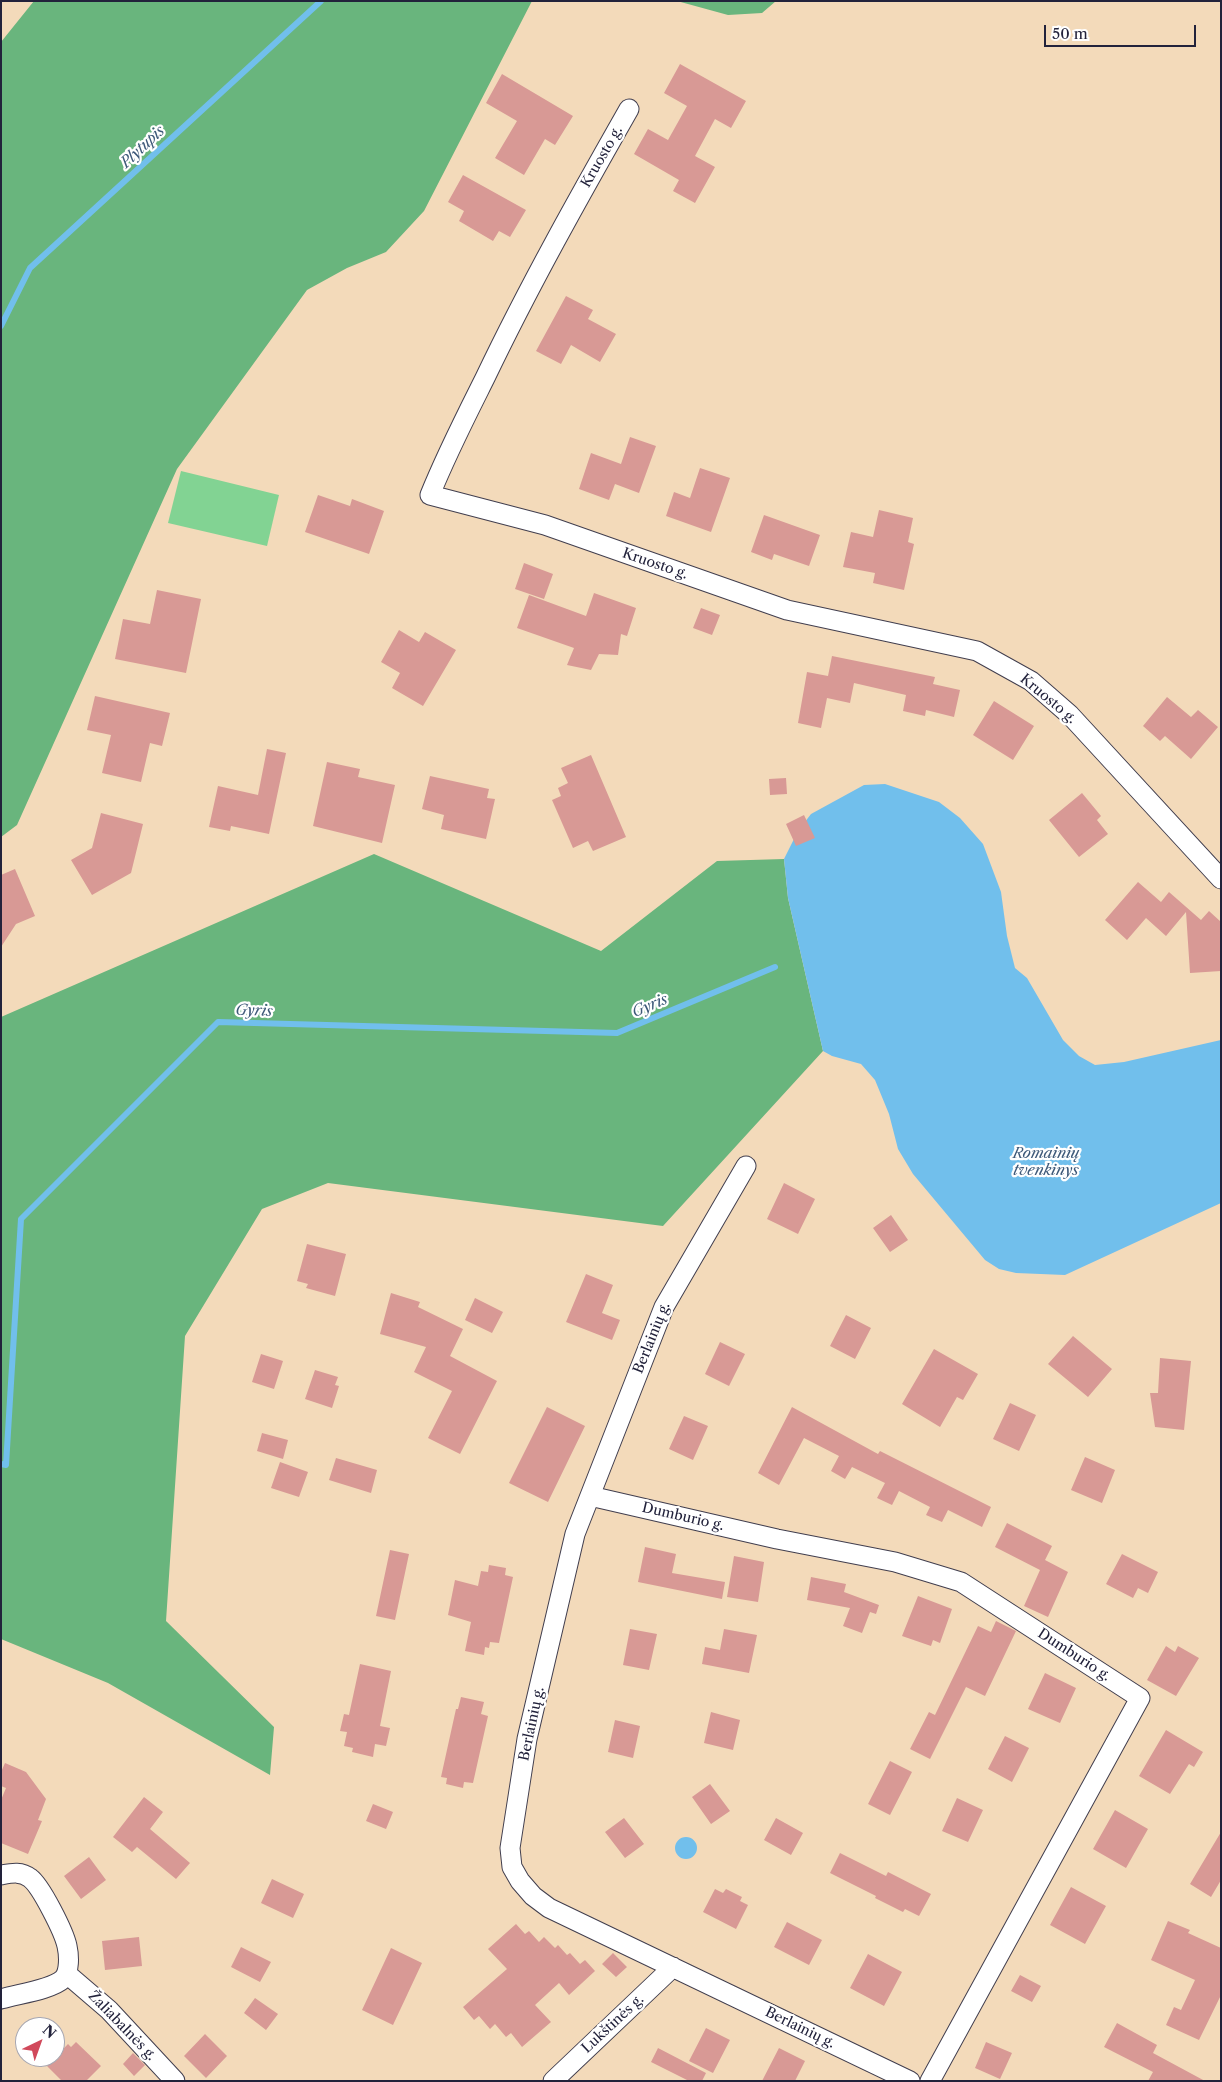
<!DOCTYPE html>
<html>
<head>
<meta charset="utf-8">
<style>
  body { margin:0 }
  #map { position:relative; width:1222px; height:2082px; overflow:hidden; background:#f3daba; font-family:"Libre Caslon Text",serif }
  canvas { display:block }
  .frame { position:absolute; inset:0; border:2px solid #22223b; pointer-events:none }
  .north { position:absolute; left:15px; top:2017px; width:50px; height:50px; box-sizing:border-box; background:#fff; border:1px solid #a7a7b1; border-radius:50%; rotate:42deg; font-size:14px; font-weight:700; line-height:20px; text-align:center; color:#22223b }
  .north::after { content:''; display:block; margin:auto; width:18px; height:22px; background:#d1495b; clip-path:polygon(50% 0,100% 100%,50% 72%,0 100%) }
  .scale { position:absolute; left:1044px; top:25px; width:152px; height:22px; box-sizing:border-box; border:2px solid #22223b; border-top:0; padding-left:6px; font-size:15px; line-height:18px; white-space:nowrap; color:#22223b; -webkit-text-stroke:4px #fff; paint-order:stroke }
</style>
</head>
<body>
<div id="map">
<canvas width="1222" height="2082"></canvas>
<div class="frame"></div>
<div class="north">N</div>
<div class="scale">50 m</div>
</div>
<script>
const ctx = document.querySelector('canvas').getContext('2d');
ctx.lineJoin = 'round';
function fillPath(path, color) {
  ctx.fillStyle = color;
  ctx.fill(path, 'evenodd');
}
function stroke(path, color, width, dash) {
  ctx.strokeStyle = color;
  ctx.lineWidth = width;
  ctx.lineCap = dash ? 'butt' : 'round';
  ctx.setLineDash(dash || []);
  ctx.stroke(path);
}
function write(font, color, halo, rows, align = 'center') {
  ctx.font = font + ' "Libre Caslon Text",serif';
  ctx.lineWidth = 4.5;
  ctx.setLineDash([]);
  ctx.textBaseline = 'middle';
  ctx.strokeStyle = halo;
  ctx.fillStyle = color;
  for (const [text, x, y, turn = 0] of rows) {
    ctx.save();
    ctx.translate(x, y);
    ctx.rotate((+turn || 0) * Math.PI / 180);
    ctx.textAlign = isNaN(turn) ? turn : align;
    if (halo) ctx.strokeText(text, 0, 0);
    ctx.fillText(text, 0, 0);
    ctx.restore();
  }
}
fillPath(new Path2D(`
  M 181,471 L 279,495 L 267,546 L 168,523 Z`), '#82d393');
fillPath(new Path2D(`
  M 34,1 L 532,1 L 424,211 L 386,252 L 347,268 L 307,290 L 177,469 L 17,825 L 1,837 L 1,42 Z
  M 677,1 L 776,1 L 762,13 L 728,15 Z
  M 374,854 L 601,951 L 717,861 L 784,859 L 788,898 L 823,1051 L 663,1226 L 328,1183 L 262,1209 L 185,1336 L 166,1621 L 274,1727 L 270,1775 L 108,1683 L 1,1639 L 1,1017 Z`), '#69b57d');
fillPath(new Path2D(`
  M 885,784 L 939,802 L 960,818 L 983,844 L 1001,892 L 1007,936 L 1015,968 L 1027,978 L 1063,1040 L 1079,1056 L 1095,1065 L 1124,1062 L 1221,1040 L 1221,1203 L 1065,1275 L 1016,1273 L 999,1269 L 985,1260 L 913,1174 L 898,1149 L 889,1114 L 875,1080 L 861,1064 L 832,1056 L 823,1051 L 788,898 L 784,859 L 798,831 L 811,814 L 864,785 Z
  M675 1848a11 11 0 1 1 22 0a11 11 0 1 1-22 0Z`), '#71bfec');
stroke(new Path2D(`
  M 1,326 L 30,268 L 321,1
  M 1,1464 L 6,1465 L 21,1219 L 218,1022 L 617,1033 L 775,967`), '#71bfec', 6);
fillPath(new Path2D(`
  M 680,64 L 746,101 L 731,128 L 715,119 L 695,156 L 715,167 L 695,203 L 673,191 L 679,180 L 634,154 L 648,129 L 668,140 L 687,106 L 664,93 Z
  M 502,74 L 573,116 L 555,145 L 545,139 L 524,175 L 495,158 L 517,121 L 486,103 Z
  M 463,175 L 526,210 L 510,237 L 499,231 L 493,241 L 459,221 L 464,211 L 448,202 Z
  M 566,296 L 593,310 L 588,319 L 616,334 L 600,362 L 571,345 L 561,364 L 536,351 Z
  M 630,437 L 656,446 L 639,493 L 615,484 L 609,500 L 579,489 L 591,453 L 621,464 Z
  M 700,468 L 730,478 L 711,532 L 666,516 L 674,492 L 690,498 Z
  M 318,495 L 350,506 L 352,499 L 384,511 L 369,554 L 305,532 Z
  M 879,510 L 913,518 L 908,542 L 914,544 L 904,590 L 873,583 L 875,573 L 843,567 L 851,532 L 873,537 Z
  M 764,515 L 820,535 L 809,566 L 774,554 L 772,560 L 751,552 Z
  M 524,563 L 553,574 L 544,599 L 515,589 Z
  M 157,590 L 201,599 L 186,673 L 115,659 L 123,619 L 150,624 Z
  M 594,593 L 636,608 L 627,636 L 621,634 L 618,655 L 599,654 L 591,670 L 567,665 L 574,648 L 517,628 L 529,595 L 586,616 Z
  M 701,608 L 720,615 L 712,635 L 693,628 Z
  M 399,630 L 419,642 L 425,632 L 456,650 L 423,706 L 392,688 L 400,673 L 381,662 Z
  M 832,656 L 935,677 L 933,684 L 960,690 L 954,717 L 926,710 L 925,716 L 903,711 L 906,695 L 854,683 L 850,703 L 827,698 L 821,728 L 798,723 L 807,672 L 828,676 Z
  M 95,696 L 170,713 L 162,746 L 150,743 L 141,782 L 102,773 L 111,735 L 87,730 Z
  M 1167,697 L 1191,717 L 1198,710 L 1218,727 L 1191,759 L 1165,736 L 1160,741 L 1143,726 Z
  M 994,701 L 1034,726 L 1013,760 L 973,735 Z
  M 267,749 L 286,753 L 269,834 L 231,826 L 230,831 L 209,827 L 218,786 L 258,795 Z
  M 591,755 L 626,837 L 593,851 L 588,841 L 573,848 L 552,800 L 561,796 L 558,788 L 568,783 L 561,768 Z
  M 327,762 L 360,769 L 358,777 L 395,785 L 382,843 L 313,826 Z
  M 430,776 L 489,789 L 487,798 L 495,799 L 486,839 L 441,829 L 444,815 L 422,809 Z
  M 786,778 L 787,794 L 770,795 L 769,779 Z
  M 1082,793 L 1101,816 L 1097,820 L 1108,834 L 1079,857 L 1049,820 Z
  M 101,813 L 143,824 L 131,873 L 92,895 L 71,860 L 92,848 Z
  M 804,815 L 815,838 L 796,846 L 786,824 Z
  M 15,869 L 35,916 L 16,924 L 1,947 L 1,875 Z
  M 1138,882 L 1161,902 L 1169,892 L 1201,920 L 1209,911 L 1221,922 L 1221,971 L 1190,973 L 1186,912 L 1166,936 L 1146,918 L 1127,940 L 1105,920 Z
  M 784,1183 L 815,1199 L 798,1234 L 767,1219 Z
  M 891,1215 L 908,1240 L 890,1252 L 873,1228 Z
  M 307,1244 L 346,1254 L 335,1296 L 306,1288 L 308,1284 L 297,1281 Z
  M 586,1274 L 613,1285 L 602,1313 L 620,1320 L 612,1340 L 566,1322 Z
  M 391,1293 L 420,1302 L 418,1307 L 463,1329 L 450,1356 L 497,1381 L 460,1454 L 428,1438 L 452,1391 L 414,1372 L 426,1347 L 380,1334 Z
  M 475,1298 L 503,1312 L 492,1333 L 465,1320 Z
  M 846,1315 L 871,1328 L 855,1359 L 830,1346 Z
  M 1073,1336 L 1112,1369 L 1088,1397 L 1048,1364 Z
  M 720,1342 L 745,1354 L 729,1386 L 705,1374 Z
  M 934,1349 L 978,1374 L 963,1400 L 957,1397 L 940,1427 L 902,1404 Z
  M 261,1354 L 283,1361 L 274,1389 L 252,1382 Z
  M 1160,1358 L 1191,1361 L 1184,1430 L 1155,1427 L 1150,1393 L 1158,1393 Z
  M 315,1370 L 338,1377 L 335,1385 L 339,1386 L 332,1408 L 305,1399 Z
  M 1010,1403 L 1036,1415 L 1019,1451 L 993,1439 Z
  M 547,1407 L 585,1426 L 548,1502 L 509,1483 Z
  M 792,1407 L 878,1454 L 880,1451 L 991,1507 L 982,1527 L 948,1510 L 942,1522 L 926,1515 L 930,1507 L 899,1491 L 892,1505 L 877,1498 L 885,1483 L 852,1467 L 845,1479 L 831,1471 L 839,1456 L 804,1438 L 779,1485 L 758,1473 Z
  M 684,1416 L 708,1426 L 693,1460 L 669,1449 Z
  M 262,1433 L 288,1440 L 283,1459 L 257,1451 Z
  M 1085,1457 L 1115,1470 L 1102,1503 L 1071,1490 Z
  M 336,1458 L 377,1470 L 371,1493 L 329,1480 Z
  M 280,1462 L 308,1472 L 299,1497 L 271,1488 Z
  M 1007,1523 L 1052,1546 L 1045,1560 L 1068,1572 L 1048,1617 L 1024,1606 L 1040,1570 L 995,1547 Z
  M 645,1547 L 676,1554 L 672,1573 L 725,1582 L 722,1599 L 638,1582 Z
  M 390,1550 L 409,1554 L 395,1620 L 376,1616 Z
  M 1122,1554 L 1158,1572 L 1148,1593 L 1138,1588 L 1133,1598 L 1106,1584 Z
  M 734,1556 L 764,1562 L 758,1602 L 727,1597 Z
  M 489,1565 L 506,1568 L 505,1575 L 513,1577 L 499,1643 L 490,1642 L 489,1648 L 485,1647 L 484,1655 L 465,1651 L 471,1622 L 448,1615 L 455,1580 L 478,1586 L 481,1571 L 488,1572 Z
  M 811,1577 L 846,1584 L 844,1592 L 879,1605 L 876,1614 L 870,1612 L 862,1633 L 843,1626 L 850,1608 L 807,1600 Z
  M 918,1596 L 952,1609 L 940,1643 L 933,1640 L 931,1646 L 902,1636 Z
  M 996,1621 L 1016,1631 L 985,1696 L 966,1687 L 930,1759 L 910,1749 L 929,1712 L 935,1715 L 978,1626 L 991,1632 Z
  M 630,1629 L 657,1634 L 649,1670 L 623,1665 Z
  M 724,1629 L 757,1635 L 749,1673 L 702,1664 L 705,1647 L 720,1650 Z
  M 1166,1646 L 1175,1652 L 1178,1646 L 1199,1658 L 1176,1696 L 1147,1680 Z
  M 360,1664 L 391,1671 L 380,1726 L 390,1728 L 386,1746 L 375,1744 L 373,1757 L 352,1752 L 353,1748 L 344,1746 L 347,1732 L 340,1731 L 344,1714 L 349,1715 Z
  M 1045,1673 L 1076,1688 L 1060,1723 L 1028,1709 Z
  M 461,1697 L 484,1702 L 481,1714 L 488,1716 L 473,1783 L 464,1782 L 463,1788 L 446,1784 L 447,1778 L 441,1777 L 456,1709 L 458,1709 Z
  M 711,1712 L 740,1720 L 733,1750 L 704,1743 Z
  M 615,1720 L 640,1726 L 633,1758 L 608,1752 Z
  M 1166,1730 L 1203,1752 L 1194,1767 L 1189,1764 L 1170,1794 L 1139,1776 Z
  M 1005,1736 L 1029,1748 L 1012,1782 L 988,1769 Z
  M 890,1761 L 912,1772 L 890,1815 L 868,1804 Z
  M 5,1763 L 26,1772 L 46,1799 L 38,1820 L 42,1821 L 28,1854 L 1,1843 L 1,1800 L 6,1788 L 1,1786 L 1,1772 Z
  M 710,1784 L 730,1811 L 711,1824 L 692,1797 Z
  M 144,1797 L 163,1812 L 150,1829 L 190,1863 L 176,1879 L 137,1847 L 132,1852 L 113,1837 Z
  M 957,1798 L 983,1810 L 968,1842 L 942,1831 Z
  M 373,1804 L 393,1812 L 386,1829 L 366,1821 Z
  M 1115,1810 L 1148,1829 L 1126,1868 L 1093,1849 Z
  M 624,1818 L 644,1844 L 625,1858 L 605,1832 Z
  M 776,1818 L 803,1833 L 791,1855 L 764,1840 Z
  M 1221,1832 L 1221,1880 L 1211,1897 L 1190,1884 Z
  M 840,1853 L 886,1876 L 888,1872 L 931,1894 L 919,1916 L 905,1909 L 903,1912 L 875,1898 L 876,1896 L 830,1873 Z
  M 89,1857 L 106,1880 L 81,1899 L 64,1876 Z
  M 272,1879 L 304,1894 L 293,1918 L 261,1903 Z
  M 1071,1887 L 1106,1906 L 1085,1944 L 1050,1925 Z
  M 715,1889 L 723,1893 L 726,1889 L 742,1897 L 740,1901 L 748,1905 L 736,1929 L 703,1912 Z
  M 1168,1921 L 1190,1930 L 1188,1933 L 1221,1948 L 1221,1995 L 1199,2040 L 1166,2025 L 1174,2007 L 1181,2010 L 1195,1980 L 1151,1960 Z
  M 787,1922 L 822,1940 L 809,1965 L 774,1947 Z
  M 516,1924 L 525,1934 L 529,1931 L 539,1942 L 544,1937 L 555,1948 L 558,1945 L 567,1955 L 570,1953 L 580,1964 L 585,1960 L 595,1971 L 569,1995 L 559,1983 L 535,2005 L 551,2022 L 522,2047 L 511,2033 L 506,2037 L 495,2024 L 490,2029 L 479,2016 L 474,2020 L 463,2007 L 507,1969 L 488,1949 Z
  M 139,1937 L 142,1966 L 105,1970 L 102,1941 Z
  M 241,1947 L 271,1962 L 260,1982 L 231,1967 Z
  M 391,1948 L 422,1963 L 393,2025 L 362,2010 Z
  M 613,1953 L 627,1967 L 616,1977 L 602,1964 Z
  M 868,1954 L 902,1972 L 884,2006 L 850,1988 Z
  M 1020,1975 L 1041,1986 L 1032,2002 L 1011,1991 Z
  M 255,1998 L 278,2014 L 266,2030 L 244,2013 Z
  M 1117,2023 L 1157,2045 L 1153,2053 L 1205,2081 L 1148,2081 L 1153,2072 L 1104,2047 Z
  M 706,2028 L 730,2040 L 713,2073 L 689,2061 Z
  M 205,2034 L 227,2056 L 206,2078 L 184,2056 Z
  M 76,2042 L 101,2066 L 86,2081 L 62,2081 L 47,2066 L 68,2044 L 71,2047 Z
  M 986,2042 L 1012,2053 L 1000,2079 L 975,2068 Z
  M 658,2048 L 706,2073 L 702,2081 L 689,2081 L 651,2062 Z
  M 779,2048 L 805,2061 L 795,2081 L 762,2081 Z
  M 133,2053 L 145,2065 L 134,2076 L 123,2064 Z`), '#d89995');
const minor = new Path2D(`
  M 629,109 C 579,197 529,286 485,378 C 466,416 446,455 430,495 L 545,525 L 787,610 L 977,651 L 1031,681 L 1070,715 L 1221,879
  M 746,1166 L 664,1307 L 575,1534 L 527,1739 L 510,1848 L 512,1867 L 520,1881 L 533,1896 L 549,1908 L 910,2081
  M 590,1496 L 777,1539 L 895,1562 L 961,1582 L 1140,1698 L 930,2081
  M 1,1875 C 12,1873 21,1871 30,1878 C 41,1886 64,1932 67,1946 C 69,1955 70,1972 63,1979 C 51,1990 17,1994 1,1999
  M 67,1974 L 109,2010 L 175,2081
  M 553,2081 L 673,1967`);
stroke(minor, '#413e4e', 21);
stroke(minor, '#fff', 19);
write('14px', '#22223b', '#fff', [
  ["Kruosto g.",602,157,-60],
  ["Kruosto g.",655,564,19],
  ["Kruosto g.",1048,699,40],
  ["Berlainių g.",652,1338,-68],
  ["Dumburio g.",683,1517,13],
  ["Dumburio g.",1074,1655,33],
  ["Berlainių g.",532,1724,-78],
  ["Lukštinės g.",613,2024,-43],
  ["Žaliabalnės g.",122,2026,46],
  ["Berlainių g.",800,2028,26]
]);
write('italic 15px', '#3e5979', '#fff', [
  ["Plytupis",143,147,-43],
  ["Gyris",650,1006,-23],
  ["Gyris",254,1011,2],
  ["Romainių",1046,1154],
  ["tvenkinys",1046,1171]
]);
</script>
</body>
</html>
